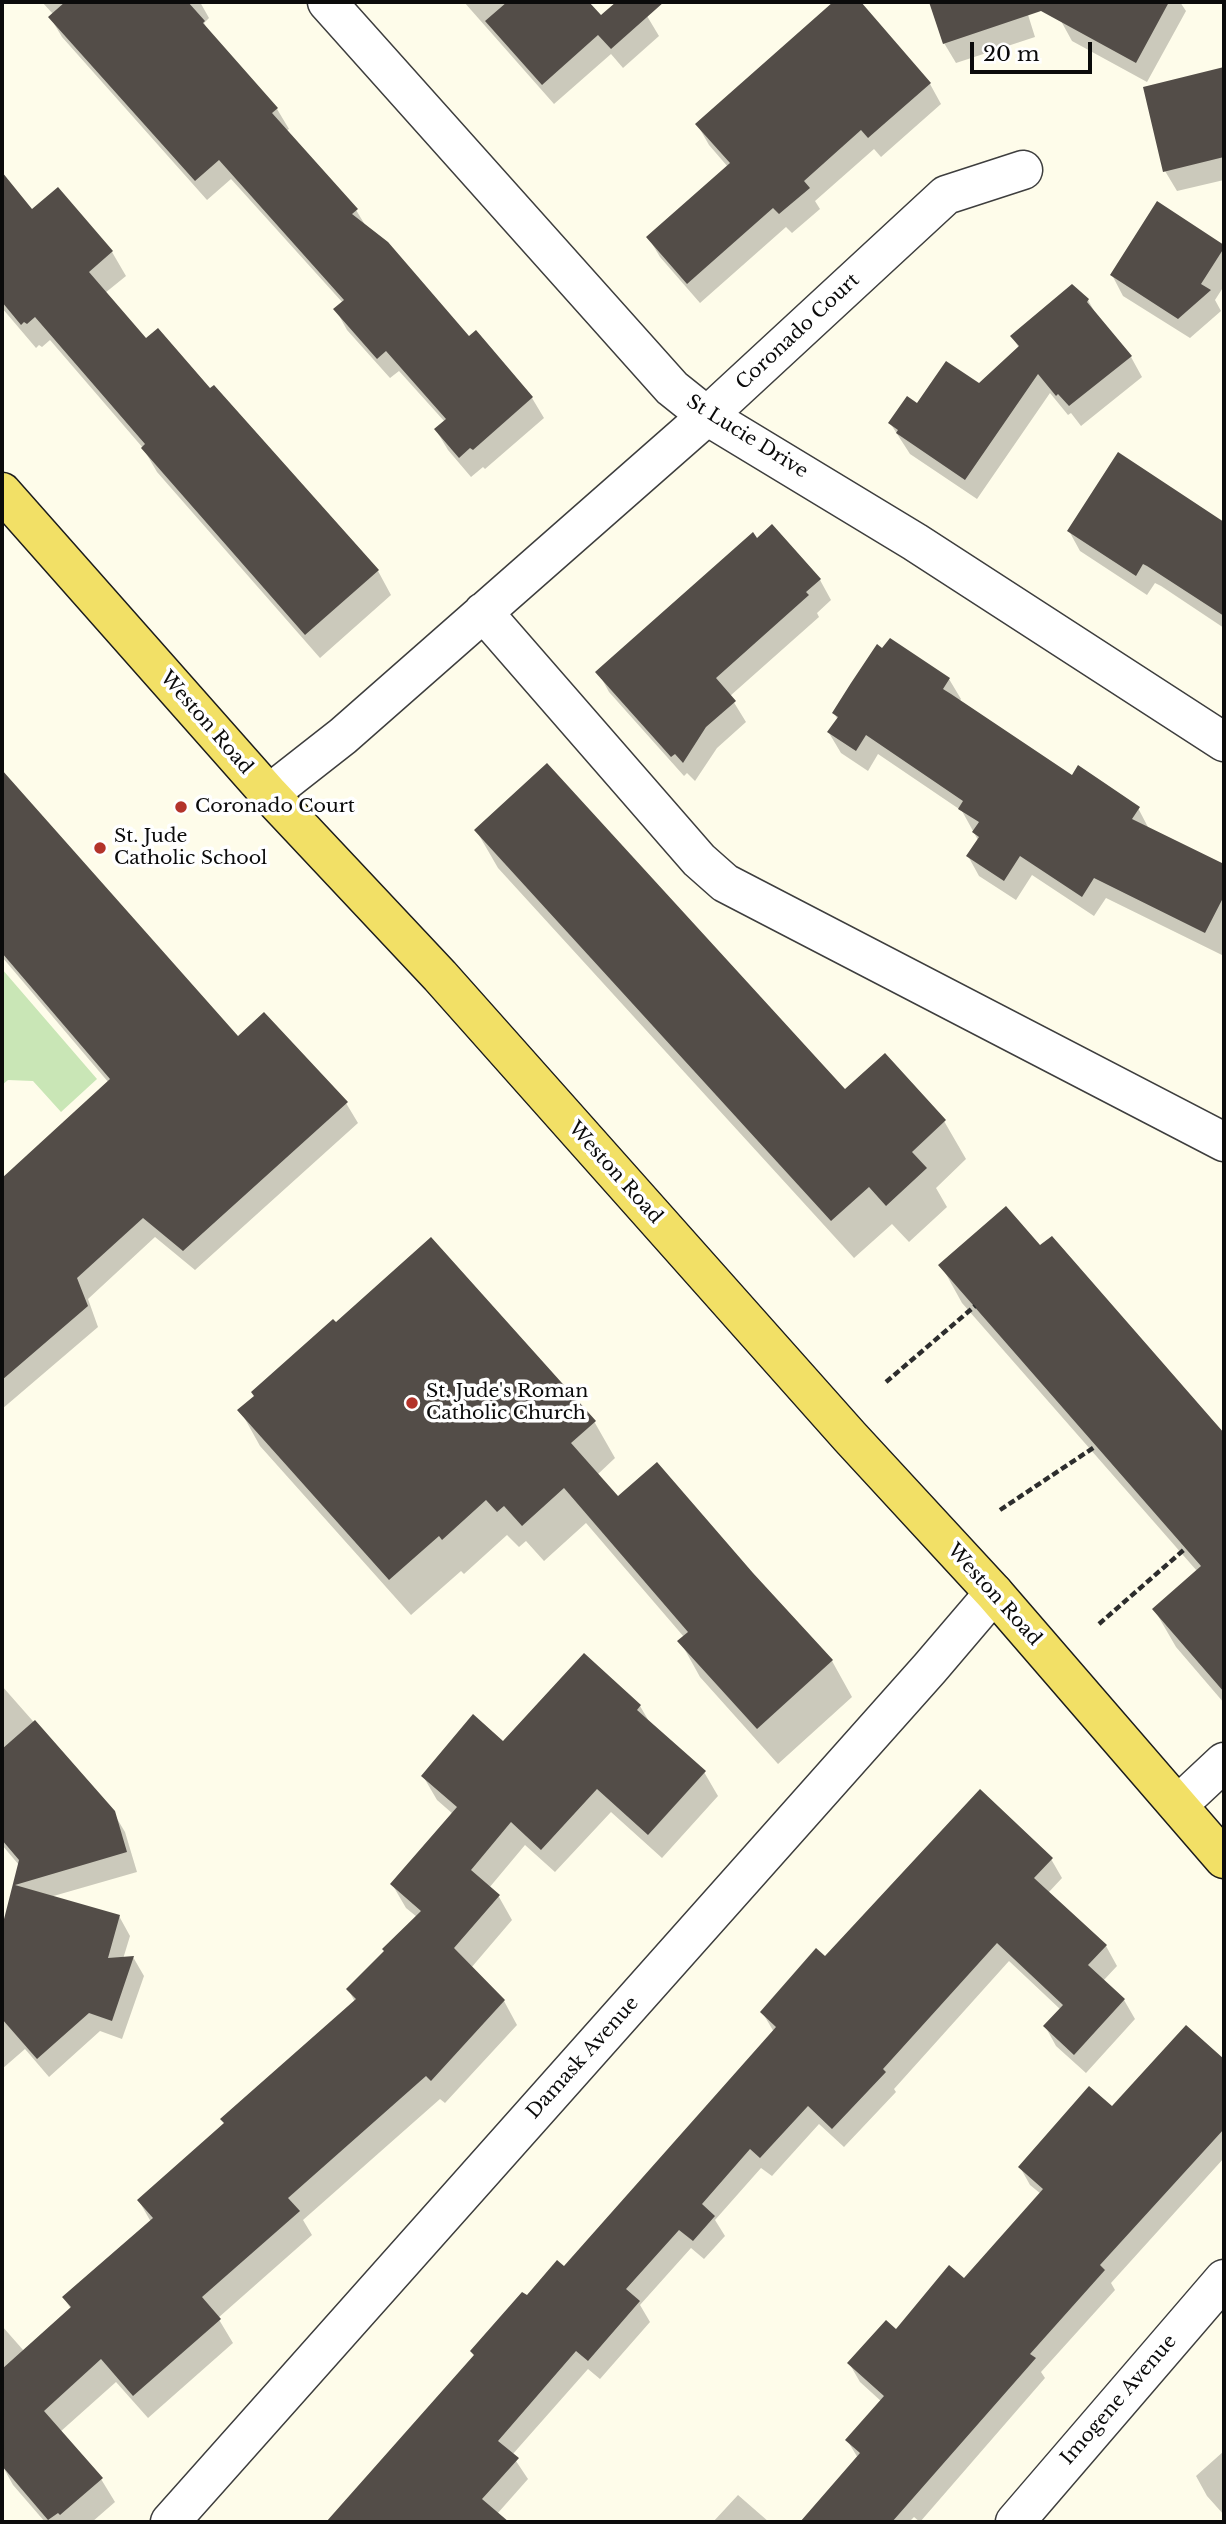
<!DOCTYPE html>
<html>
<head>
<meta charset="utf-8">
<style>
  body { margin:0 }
  #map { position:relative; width:1226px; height:2524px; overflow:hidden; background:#fefcea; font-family:"Libre Baskerville",serif }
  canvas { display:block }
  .frame { position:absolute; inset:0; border:4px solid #0b0b0b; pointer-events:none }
  .scale { position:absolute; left:970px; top:42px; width:122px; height:32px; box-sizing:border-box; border:4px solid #0b0b0b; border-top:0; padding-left:9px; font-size:21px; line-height:24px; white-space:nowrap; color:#0b0b0b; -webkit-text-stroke:5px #fff; paint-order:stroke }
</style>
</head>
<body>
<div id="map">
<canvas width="1226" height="2524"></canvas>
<div class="frame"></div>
<div class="scale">20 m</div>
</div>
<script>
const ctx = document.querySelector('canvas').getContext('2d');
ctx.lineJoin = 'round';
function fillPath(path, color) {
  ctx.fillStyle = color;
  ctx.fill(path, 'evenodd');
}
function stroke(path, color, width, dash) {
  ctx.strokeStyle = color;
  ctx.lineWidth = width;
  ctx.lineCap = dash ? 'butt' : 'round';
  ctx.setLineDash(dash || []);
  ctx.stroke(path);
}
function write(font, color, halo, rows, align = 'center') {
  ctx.font = font + ' "Libre Baskerville",serif';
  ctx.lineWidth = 7;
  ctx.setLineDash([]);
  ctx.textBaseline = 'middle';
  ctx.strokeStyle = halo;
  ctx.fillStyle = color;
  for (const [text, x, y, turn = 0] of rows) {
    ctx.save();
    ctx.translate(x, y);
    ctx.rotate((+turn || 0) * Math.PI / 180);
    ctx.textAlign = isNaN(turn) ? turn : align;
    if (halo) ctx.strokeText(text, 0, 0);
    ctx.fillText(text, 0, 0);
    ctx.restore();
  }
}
fillPath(new Path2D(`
  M 2,969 L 97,1079 L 61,1112 L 33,1081 L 8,1080 L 2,1085 Z`), '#c9e6b6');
fillPath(new Path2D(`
  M 42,2 L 200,2 L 209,18 L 204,23 L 209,32 L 277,109 L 289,129 L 286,131 L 356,210 L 367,228 L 469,338 L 532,398 L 544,418 L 485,469 L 483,467 L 471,477 L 448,450 L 436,430 L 445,422 L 399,371 L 390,378 L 347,330 L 336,310 L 343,303 L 231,179 L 207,200 L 62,37 L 50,17 L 53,14 Z
  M 464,2 L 559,2 L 567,11 L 577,2 L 587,2 L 600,17 L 618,2 L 634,2 L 647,16 L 659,36 L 623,68 L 611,54 L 554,104 Z
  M 836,2 L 858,2 L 930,84 L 941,104 L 881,157 L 874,149 L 815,201 L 820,209 L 792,233 L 786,227 L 700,303 L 660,257 L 648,237 L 728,167 L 709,145 L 697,124 Z
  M 930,2 L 1024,2 L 1035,37 L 956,63 L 944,43 Z
  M 1071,2 L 1180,2 L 1186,11 L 1147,82 L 1072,41 L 1061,21 Z
  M 1221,70 L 1224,75 L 1224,180 L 1177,191 L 1165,171 Z
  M 2,175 L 32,211 L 112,252 L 126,276 L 105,293 L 146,341 L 210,391 L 378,571 L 391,595 L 320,658 L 157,472 L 143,448 L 50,340 L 42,347 L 39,345 L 36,348 L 2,308 Z
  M 1158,204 L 1224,247 L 1224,286 L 1215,300 L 1221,311 L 1190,338 L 1123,296 L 1112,275 Z
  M 1088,300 L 1098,318 L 1131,357 L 1142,377 L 1081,426 L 1071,413 L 1068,415 L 1050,393 L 977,499 L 910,454 L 890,423 L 917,405 L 979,385 L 1019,348 L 1012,336 Z
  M 1119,454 L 1224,523 L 1224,628 L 1161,586 L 1155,583 L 1147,595 L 1080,551 L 1069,531 Z
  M 757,540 L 820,580 L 831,600 L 817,613 L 819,617 L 730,696 L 746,722 L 717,748 L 695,781 L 687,773 L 684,776 L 609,692 L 598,672 Z
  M 949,679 L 961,699 L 959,702 L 1073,777 L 1138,808 L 1149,829 L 1224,866 L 1224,956 L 1106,898 L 1094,916 L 1032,875 L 1016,900 L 979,876 L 968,856 L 978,840 L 962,811 L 878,754 L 868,771 L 841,753 L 829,733 L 838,720 L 834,713 Z
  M 2,772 L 238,1039 L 346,1103 L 358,1123 L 195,1270 L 155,1237 L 88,1299 L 98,1327 L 2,1409 L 2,1181 L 109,1083 L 2,957 Z
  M 476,830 L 845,1091 L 944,1121 L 966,1159 L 936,1188 L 947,1207 L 909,1242 L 892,1224 L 854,1258 L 498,868 Z
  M 1051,1238 L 1224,1436 L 1224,1703 L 1176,1647 L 1154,1609 L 1197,1571 L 962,1303 L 941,1265 L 1040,1248 Z
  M 431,1240 L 595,1423 L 615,1458 L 597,1475 L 618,1498 L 752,1574 L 832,1661 L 852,1697 L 778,1764 L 700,1677 L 680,1641 L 684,1637 L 586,1523 L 544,1561 L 526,1541 L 519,1547 L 507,1535 L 464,1574 L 461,1571 L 411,1615 L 260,1446 L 240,1410 Z
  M 2,1686 L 113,1812 L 125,1832 L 137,1872 L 50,1897 L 119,1916 L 130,1936 L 123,1959 L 133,1957 L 144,1976 L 122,2039 L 100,2031 L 49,2077 L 25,2049 L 2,2069 L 2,1927 L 4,1927 L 19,1865 L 2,1845 Z
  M 640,1706 L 650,1723 L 704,1772 L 718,1796 L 662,1858 L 611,1812 L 555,1872 L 525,1845 L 489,1888 L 499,1897 L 512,1920 L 471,1968 L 504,2001 L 517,2025 L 445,2103 L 440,2099 L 303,2220 L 312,2235 L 218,2318 L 233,2343 L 148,2418 L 116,2382 L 60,2432 L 101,2479 L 115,2502 L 92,2522 L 45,2522 L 13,2485 L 2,2465 L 2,2459 L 6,2455 L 2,2450 L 2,2326 L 24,2351 L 71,2309 L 64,2298 L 151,2222 L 139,2201 L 225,2124 L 355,2002 L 348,1989 L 417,1917 L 406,1908 L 392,1884 L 453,1814 L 437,1800 L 423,1776 L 503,1744 Z
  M 1051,1859 L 1062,1878 L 1048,1893 L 1106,1946 L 1117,1966 L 1103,1981 L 1124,2000 L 1135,2019 L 1086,2073 L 1056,2046 L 1045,2026 L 1061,2010 L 1009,1961 L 894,2089 L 896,2092 L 844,2147 L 819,2124 L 772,2176 L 761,2168 L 715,2220 L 725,2236 L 704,2259 L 691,2248 L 640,2305 L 650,2322 L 600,2379 L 588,2369 L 512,2455 L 528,2479 L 497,2514 L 506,2522 L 329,2522 L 475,2357 L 472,2351 L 527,2298 L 564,2268 L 774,2032 L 762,2012 L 825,1958 Z
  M 1186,2027 L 1224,2061 L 1224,2158 L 1111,2283 L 1115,2290 L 1041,2372 L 1045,2378 L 920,2522 L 914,2517 L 909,2522 L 802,2522 L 858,2458 L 847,2440 L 882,2402 L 860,2382 L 849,2363 L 964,2281 L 1041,2194 L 1030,2185 L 1020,2167 L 1112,2109 Z
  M 1224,2451 L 1224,2515 L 1207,2496 L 1196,2476 Z
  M 738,2495 L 769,2522 L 713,2522 Z`), '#0003');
fillPath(new Path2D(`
  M 65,2 L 188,2 L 205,21 L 203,23 L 278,108 L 272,113 L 358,209 L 352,214 L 388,242 L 469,336 L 476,330 L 533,397 L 473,450 L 470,448 L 459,458 L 434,429 L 446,419 L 386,351 L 377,359 L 333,309 L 344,300 L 219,160 L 195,181 L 48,17 Z
  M 507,2 L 589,2 L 601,15 L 616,2 L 664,2 L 611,49 L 598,35 L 542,85 L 485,21 Z
  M 833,2 L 861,2 L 931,83 L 868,138 L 861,130 L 804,181 L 810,188 L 779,214 L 773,208 L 687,284 L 646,237 L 730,163 L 695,124 Z
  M 929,2 L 1169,2 L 1136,63 L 1041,11 L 943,44 Z
  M 1224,67 L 1224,157 L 1163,172 L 1143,87 Z
  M 2,172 L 32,209 L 58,187 L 113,251 L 89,272 L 146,338 L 158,328 L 210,388 L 214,385 L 379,570 L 305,635 L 141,448 L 145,444 L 35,317 L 27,324 L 24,322 L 21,325 L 2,302 Z
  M 1157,201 L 1224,245 L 1224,248 L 1201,284 L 1211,290 L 1178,319 L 1110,275 Z
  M 1072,284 L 1089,299 L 1087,302 L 1132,356 L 1069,406 L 1058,394 L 1056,396 L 1038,374 L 965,480 L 896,433 L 898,430 L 888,423 L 907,396 L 917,403 L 946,361 L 979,383 L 1019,346 L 1010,336 Z
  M 1118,452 L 1224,522 L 1224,616 L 1147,566 L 1143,564 L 1136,576 L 1067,531 Z
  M 772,524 L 821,579 L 806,592 L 809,595 L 716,678 L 736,701 L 706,727 L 683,763 L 675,754 L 671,757 L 595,672 L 753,532 L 757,538 Z
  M 890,638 L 950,678 L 943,689 L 951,694 L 1072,775 L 1078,765 L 1140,807 L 1132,819 L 1224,864 L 1224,896 L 1205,933 L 1094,878 L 1082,897 L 1020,856 L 1004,881 L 966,856 L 979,837 L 972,832 L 979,822 L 958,809 L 963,801 L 866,735 L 856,751 L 827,732 L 838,717 L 832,713 L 851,683 L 877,644 L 882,648 Z
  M 547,763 L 845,1089 L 885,1053 L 946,1120 L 912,1152 L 927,1168 L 886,1206 L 869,1187 L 831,1221 L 474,830 Z
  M 2,770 L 238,1036 L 264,1012 L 348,1102 L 183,1251 L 143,1218 L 77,1278 L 88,1306 L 2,1380 L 2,1178 L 110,1079 L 2,953 Z
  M 1006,1206 L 1040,1245 L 1052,1236 L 1224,1433 L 1224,1692 L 1152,1609 L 1201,1566 L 938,1265 Z
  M 431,1237 L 596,1421 L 571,1443 L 618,1496 L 657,1462 L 753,1573 L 833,1660 L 757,1729 L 677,1641 L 688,1632 L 564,1488 L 522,1526 L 504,1506 L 497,1512 L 486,1500 L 442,1540 L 439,1536 L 389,1580 L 237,1410 L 254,1396 L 251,1392 L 333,1319 L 336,1322 Z
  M 584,1653 L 641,1705 L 637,1710 L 706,1771 L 648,1835 L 597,1789 L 541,1850 L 511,1822 L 471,1870 L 500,1895 L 454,1948 L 505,2000 L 431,2081 L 426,2076 L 288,2198 L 300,2211 L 202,2297 L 221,2319 L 133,2396 L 101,2359 L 44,2411 L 103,2478 L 60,2515 L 58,2513 L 48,2520 L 2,2466 L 2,2369 L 71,2307 L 62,2297 L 153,2218 L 137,2200 L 224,2123 L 220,2119 L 356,1999 L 346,1989 L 384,1951 L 382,1949 L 421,1911 L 390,1884 L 457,1807 L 421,1776 L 473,1714 L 503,1741 Z
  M 35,1720 L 115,1811 L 127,1852 L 15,1885 L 120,1915 L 108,1958 L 134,1956 L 112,2021 L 89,2013 L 37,2059 L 2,2019 L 2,1927 L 19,1860 L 2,1840 L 2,1749 Z
  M 980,1789 L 1053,1858 L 1034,1878 L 1107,1945 L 1088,1965 L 1125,1999 L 1074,2055 L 1043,2026 L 1063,2005 L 997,1943 L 883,2069 L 886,2072 L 832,2129 L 808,2106 L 760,2158 L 750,2149 L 702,2204 L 715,2216 L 693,2241 L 679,2230 L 626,2289 L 640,2301 L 588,2361 L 576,2351 L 498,2441 L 519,2458 L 482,2499 L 509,2522 L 326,2522 L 474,2355 L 470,2351 L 522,2292 L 527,2295 L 557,2260 L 564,2266 L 776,2027 L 760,2012 L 816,1948 L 825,1956 Z
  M 1186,2025 L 1224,2059 L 1224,2129 L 1100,2265 L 1105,2270 L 1030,2354 L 1036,2358 L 892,2522 L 800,2522 L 860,2453 L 845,2440 L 884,2396 L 847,2363 L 886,2320 L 896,2329 L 949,2265 L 964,2278 L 1043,2189 L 1018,2167 L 1089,2086 L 1112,2106 Z`), '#534d48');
const minor = new Path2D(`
  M 327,2 L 672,388 L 707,416 L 915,542 L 1224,742
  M 483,612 L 699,860 L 725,883 L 1224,1142
  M 269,794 L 343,736 L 707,416 L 946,195 L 1023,170
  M 1178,1805 L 1224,1762
  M 170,2522 L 930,1668 L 994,1593
  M 1015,2522 L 1224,2279`);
const major = new Path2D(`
  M 2,492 L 269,794 L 440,976 L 850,1437 L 994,1593 L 1224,1859`);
stroke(minor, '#3e3e3e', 41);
stroke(major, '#1c1c1c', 41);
stroke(new Path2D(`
  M 886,1382 L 975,1306
  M 1000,1510 L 1096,1446
  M 1099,1624 L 1186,1548`), '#2d2d2d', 4.5, [7, 3.5]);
stroke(minor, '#fff', 38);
stroke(major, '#f2e066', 38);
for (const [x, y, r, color] of [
  [181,807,7,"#b3332a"],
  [100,848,7,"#b3332a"],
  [412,1403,7,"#b3332a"]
]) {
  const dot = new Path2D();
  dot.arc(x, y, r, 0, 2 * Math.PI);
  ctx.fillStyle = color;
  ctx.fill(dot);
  stroke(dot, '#fff', 2.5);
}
write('19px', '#0b0b0b', '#fff', [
  ["Coronado Court",798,332,-43],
  ["St Lucie Drive",747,437,32],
  ["Weston Road",206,723,49],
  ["Weston Road",615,1173,48],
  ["Weston Road",994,1595,48],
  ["Damask Avenue",583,2058,-48],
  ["Imogene Avenue",1119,2400,-49]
]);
write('19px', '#0b0b0b', '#fff', [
  ["Coronado Court",195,807],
  ["St. Jude",114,837],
  ["Catholic School",114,859],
  ["St. Jude's Roman",426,1392],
  ["Catholic Church",426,1414]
], 'left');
</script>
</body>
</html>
